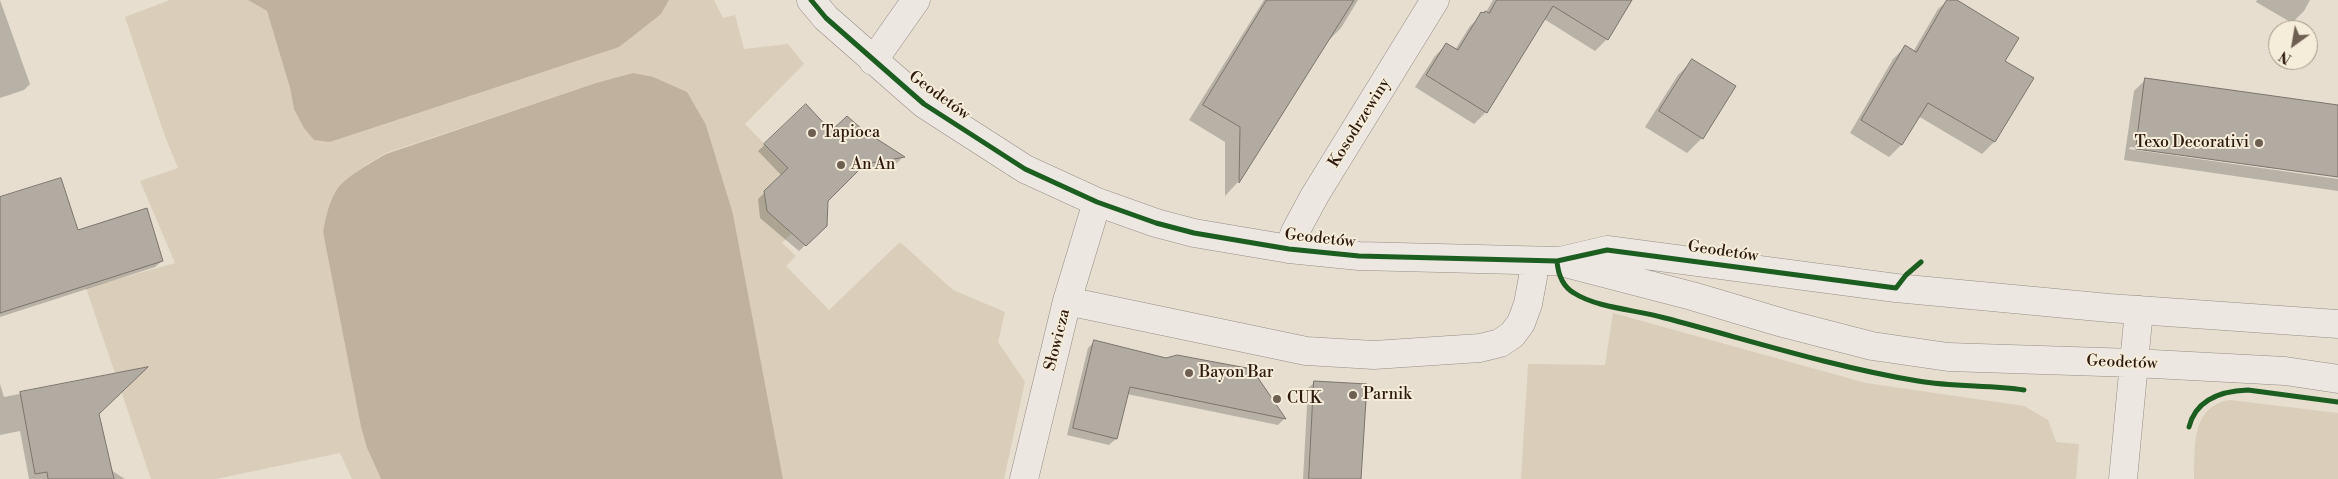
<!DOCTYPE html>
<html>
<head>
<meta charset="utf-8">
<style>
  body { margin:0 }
  #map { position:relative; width:2338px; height:479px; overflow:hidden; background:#e7ded0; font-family:"Libre Bodoni",serif }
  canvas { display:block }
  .north { position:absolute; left:2268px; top:20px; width:50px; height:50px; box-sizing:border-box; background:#f6ecda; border:1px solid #a69889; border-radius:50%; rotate:212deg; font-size:14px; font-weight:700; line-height:20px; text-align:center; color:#2e1a0f }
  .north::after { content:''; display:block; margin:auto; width:18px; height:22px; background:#6f5f53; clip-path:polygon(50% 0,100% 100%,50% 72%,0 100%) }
</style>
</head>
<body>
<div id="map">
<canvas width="2338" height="479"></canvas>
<div class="north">N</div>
</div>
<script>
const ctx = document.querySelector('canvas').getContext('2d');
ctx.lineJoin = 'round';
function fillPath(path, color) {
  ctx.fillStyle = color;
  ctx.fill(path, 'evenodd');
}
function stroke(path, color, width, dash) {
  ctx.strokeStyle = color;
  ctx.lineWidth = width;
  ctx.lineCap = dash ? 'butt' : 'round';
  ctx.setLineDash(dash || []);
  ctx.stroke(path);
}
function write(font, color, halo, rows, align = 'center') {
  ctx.font = font + ' "Libre Bodoni",serif';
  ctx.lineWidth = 4;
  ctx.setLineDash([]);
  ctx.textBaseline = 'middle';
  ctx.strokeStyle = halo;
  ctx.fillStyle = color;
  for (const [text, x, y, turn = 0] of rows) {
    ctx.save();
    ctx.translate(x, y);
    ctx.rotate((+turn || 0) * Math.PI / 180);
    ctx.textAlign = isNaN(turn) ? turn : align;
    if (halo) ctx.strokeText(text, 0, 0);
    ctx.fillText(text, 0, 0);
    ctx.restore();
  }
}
fillPath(new Path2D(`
  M 170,0 L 248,0 L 267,11 L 290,88 L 294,109 L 330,142 L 576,61 L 661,14 L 669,0 L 714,0 L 723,18 L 735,15 L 744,49 L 788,44 L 804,64 L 745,124 L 788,168 L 764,192 L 767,211 L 792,233 L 782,243 L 796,256 L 786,266 L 829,310 L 900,242 L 953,290 L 1005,312 L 998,342 L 1025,382 L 1004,479 L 783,479 L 733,214 L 706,125 L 633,73 L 596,83 L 386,153 L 366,165 L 337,189 L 323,232 L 361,427 L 367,448 L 381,479 L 352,479 L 340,453 L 216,479 L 151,479 L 86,288 L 175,263 L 140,181 L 178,168 L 166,139 L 125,17 Z
  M 1613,313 L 1866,383 L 2024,406 L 2048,420 L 2056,442 L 2079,444 L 2076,479 L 1521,479 L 1528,364 L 1605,365 Z
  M 2230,400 L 2338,413 L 2338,479 L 2194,479 C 2195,456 2191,418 2215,405 C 2219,402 2225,401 2230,400 Z`), '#dacdb9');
fillPath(new Path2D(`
  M 248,0 L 669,0 L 661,14 L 619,47 L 330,142 L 314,140 L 304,128 L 294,109 L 290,88 L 267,11 Z
  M 633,73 L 653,77 L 687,92 L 706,125 L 733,214 L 783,479 L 381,479 L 367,448 L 361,427 L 323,232 C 326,218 328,204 336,191 C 342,179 374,161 386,154 L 596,83 Z`), '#c0b09e');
fillPath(new Path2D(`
  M 0,0 L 30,84 L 24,90 L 0,98 Z
  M 1264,0 L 1358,0 L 1341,28 L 1326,43 L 1238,182 L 1225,196 L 1225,142 L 1189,120 Z
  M 1493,0 L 1631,0 L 1607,39 L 1595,51 L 1544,19 L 1486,112 L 1474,124 L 1415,87 L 1435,56 L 1447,44 L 1455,50 L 1470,26 L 1486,12 Z
  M 1948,0 L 1954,0 L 2003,61 L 2032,79 L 1994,142 L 1982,154 L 1918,116 L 1901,145 L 1889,157 L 1850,133 L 1893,59 L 1905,47 L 1913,52 L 1938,9 Z
  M 2257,0 L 2310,0 L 2304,11 L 2292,23 L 2256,2 Z
  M 1693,60 L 1702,138 L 1687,153 L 1645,127 L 1678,75 Z
  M 2146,79 L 2338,107 L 2338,176 L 2130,147 L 2129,149 L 2338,179 L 2338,191 L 2124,160 L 2134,91 Z
  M 806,106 L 831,132 L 862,131 L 903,157 L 897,163 L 857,170 L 826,200 L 826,225 L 799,251 L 760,218 L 758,199 L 782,176 L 758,151 Z
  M 0,199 L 77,232 L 162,261 L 155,267 L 0,317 Z
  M 1095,341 L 1166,359 L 1251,370 L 1284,419 L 1278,425 L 1127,394 L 1116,439 L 1109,445 L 1067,435 L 1088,348 Z
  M 144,369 L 98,414 L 111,470 L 125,479 L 29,479 L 20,431 L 0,435 L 0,384 L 4,397 Z
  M 1315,382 L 1360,479 L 1303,479 L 1308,388 Z`), '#0003');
const building = new Path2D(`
  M 1267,0 L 1354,0 L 1239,183 L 1240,127 L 1203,105 Z
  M 1497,0 L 1632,0 L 1608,40 L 1553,6 L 1487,113 L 1426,75 L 1446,43 L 1458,50 L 1481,12 L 1484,13 L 1485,11 L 1489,13 Z
  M 1947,0 L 1957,0 L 2019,38 L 2005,61 L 2034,78 L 1995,142 L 1928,103 L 1902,145 L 1861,120 L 1905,45 L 1916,52 Z
  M 1692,59 L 1736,86 L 1703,139 L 1659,111 Z
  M 2145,78 L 2338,105 L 2338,177 L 2136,149 Z
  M 806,104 L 831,131 L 847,116 L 863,130 L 905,157 L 865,164 L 828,201 L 827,226 L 806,246 L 767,211 L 764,191 L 788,168 L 764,144 Z
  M 61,178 L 78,230 L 147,208 L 163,261 L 0,313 L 0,197 Z
  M 1094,340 L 1166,358 L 1177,355 L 1252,369 L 1286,419 L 1130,387 L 1117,439 L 1073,428 Z
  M 148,367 L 99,414 L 114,479 L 48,479 L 47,472 L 35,474 L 20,392 Z
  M 1314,381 L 1367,384 L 1361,479 L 1309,479 Z`);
fillPath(building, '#b2aba1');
stroke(building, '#7c746b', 1);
const minor = new Path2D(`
  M 811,0 L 826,18 L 924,104 L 1025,169 L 1097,202 L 1156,223 L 1194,233 L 1289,249 L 1359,256 L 1557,261 L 1692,296 L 1783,323 L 1872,346 L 1948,357 L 2134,363 L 2285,371 L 2338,379
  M 873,61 L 916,0
  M 1289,249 L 1295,232 L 1315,195 L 1435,0
  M 1560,261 L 1607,250 L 1896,288 L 2109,308 L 2338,324
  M 1067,301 L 1306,351 L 1374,355 L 1480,348 L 1500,343 L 1512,335 L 1521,323 L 1528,304 L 1533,277 L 1532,261
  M 1024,479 L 1067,301 L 1097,202
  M 2123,479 L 2139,310`);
stroke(minor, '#968e85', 29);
stroke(minor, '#ece7e0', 28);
stroke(new Path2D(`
  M 811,0 L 826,18 L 924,104 L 1025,169 L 1097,202 L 1156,223 L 1194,233 L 1289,249 L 1359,256 L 1557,261 L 1607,250 L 1896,288 L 1906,275 L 1921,262
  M 1557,261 C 1558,274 1562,286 1574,293 C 1597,308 1638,310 1665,318 C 1749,340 1833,367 1918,381 C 1953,387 1989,385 2024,390
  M 2189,427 C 2196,399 2221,391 2248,390 L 2338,402`), '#1b5e20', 5);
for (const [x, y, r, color] of [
  [812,133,5,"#6f5f53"],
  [2259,143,5,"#6f5f53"],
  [841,165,5,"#6f5f53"],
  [1189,373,5,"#6f5f53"],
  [1353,395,5,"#6f5f53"],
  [1277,399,5,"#6f5f53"]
]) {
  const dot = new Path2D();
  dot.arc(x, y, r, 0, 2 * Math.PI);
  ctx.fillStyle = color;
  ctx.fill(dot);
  stroke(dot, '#f6ecda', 2);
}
write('16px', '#2e1a0f', '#f6ecda', [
  ["Geodetów",939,96,36],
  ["Kosodrzewiny",1360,123,-58],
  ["Geodetów",1320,239,6],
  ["Geodetów",1723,252,8],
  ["Słowicza",1058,340,-76],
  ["Geodetów",2122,363,2]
]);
write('16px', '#2e1a0f', '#f6ecda', [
  ["Tapioca",822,133],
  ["Texo Decorativi",2249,143,"right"],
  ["An An",851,165],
  ["Bayon Bar",1199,373],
  ["Parnik",1363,395],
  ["CUK",1287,399]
], 'left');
</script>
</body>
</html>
